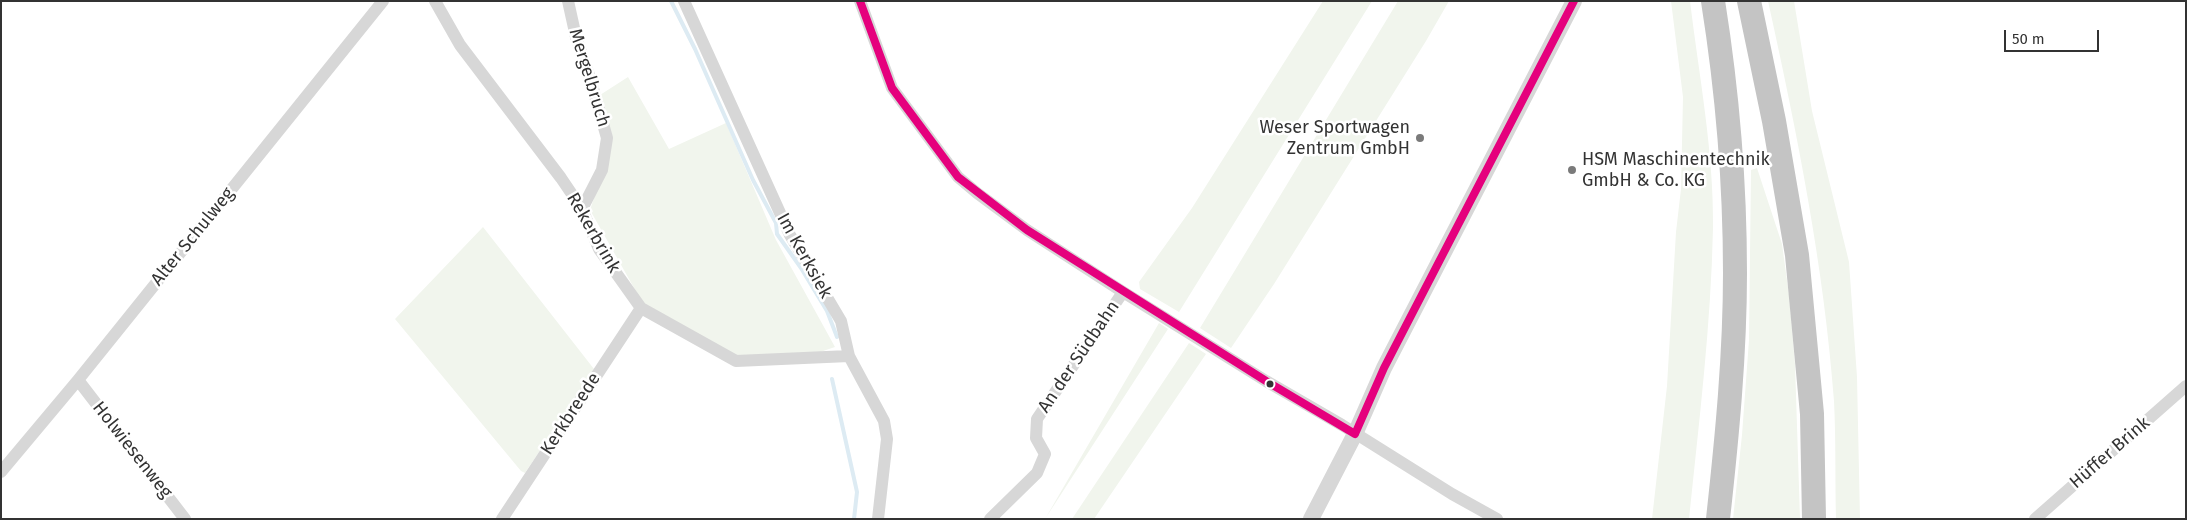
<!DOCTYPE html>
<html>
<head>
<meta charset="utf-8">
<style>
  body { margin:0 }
  #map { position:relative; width:2187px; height:520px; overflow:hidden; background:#fff; font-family:"Fira Sans",sans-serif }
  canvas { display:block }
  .frame { position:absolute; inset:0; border:2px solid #333; pointer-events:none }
  .scale { position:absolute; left:2004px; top:30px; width:95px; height:22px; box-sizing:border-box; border:2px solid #333; border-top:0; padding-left:6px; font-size:15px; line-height:18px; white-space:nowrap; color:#333; -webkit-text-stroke:4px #fff; paint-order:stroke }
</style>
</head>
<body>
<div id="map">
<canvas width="2187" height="520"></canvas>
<div class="frame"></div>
<div class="scale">50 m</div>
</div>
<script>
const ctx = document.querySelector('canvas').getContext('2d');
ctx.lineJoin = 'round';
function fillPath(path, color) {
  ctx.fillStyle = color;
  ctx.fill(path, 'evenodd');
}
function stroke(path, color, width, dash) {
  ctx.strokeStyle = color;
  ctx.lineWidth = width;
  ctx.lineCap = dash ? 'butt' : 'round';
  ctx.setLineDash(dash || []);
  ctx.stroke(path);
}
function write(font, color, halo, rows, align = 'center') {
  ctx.font = font + ' "Fira Sans",sans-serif';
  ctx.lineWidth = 5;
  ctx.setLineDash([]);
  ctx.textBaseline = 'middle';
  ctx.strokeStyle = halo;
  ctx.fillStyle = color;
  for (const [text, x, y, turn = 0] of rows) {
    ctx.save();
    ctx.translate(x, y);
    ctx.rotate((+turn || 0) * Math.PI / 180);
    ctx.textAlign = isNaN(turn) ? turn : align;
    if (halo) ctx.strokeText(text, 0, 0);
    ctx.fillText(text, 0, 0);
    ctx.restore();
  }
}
fillPath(new Path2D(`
  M 1323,1 L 1372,1 L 1179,312 L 1140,289 L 1139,282 L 1192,208 Z
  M 1398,1 L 1449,1 L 1426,41 L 1274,284 L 1231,348 L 1200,328 Z
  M 1671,1 L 1690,1 C 1699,76 1714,152 1713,228 C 1711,325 1699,422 1689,519 L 1652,519 L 1667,386 L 1676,232 L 1681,189 L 1683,97 Z
  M 1768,1 L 1794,1 L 1812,111 L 1849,262 L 1857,377 L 1860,519 L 1836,519 C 1835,480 1836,440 1834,401 C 1824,266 1797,133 1768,1 Z
  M 628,77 L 669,149 L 726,123 L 776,240 L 835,347 L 793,361 L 737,358 L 642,302 L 590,210 L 612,144 L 600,95 Z
  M 1757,168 L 1782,244 L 1789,295 L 1795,364 L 1800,519 L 1733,519 L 1742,435 L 1749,340 L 1751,170 Z
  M 483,227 L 594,369 L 525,473 L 521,471 L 395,319 Z
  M 1159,323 L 1168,329 L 1045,519 Z
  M 1189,343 L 1206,354 L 1094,519 L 1072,519 Z`), '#f1f5ed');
stroke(new Path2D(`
  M 671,1 L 695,49 L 753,180 L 776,223 L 777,234 L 801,268 L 827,311 L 837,337
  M 832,379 L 857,492 L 854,519`), '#ddebf3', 4);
stroke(new Path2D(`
  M 435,1 L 460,45 L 561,178 L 582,209 L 599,249 L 641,308 L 736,361 L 849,356
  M 568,1 L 576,37 L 590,78 L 607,138 L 602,170 L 582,209
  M 684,1 L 790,235 L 841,321 L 849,356 L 884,421 L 887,439 L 878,519
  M 860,1 L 892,88 L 958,177 L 977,193 L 1027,230 L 1123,292 L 1266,381 L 1342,425 L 1452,494 L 1497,519
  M 78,380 L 185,519
  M 1,472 L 78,380 L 383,1
  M 502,519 L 641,308
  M 990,519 L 1037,473 L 1045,454 L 1036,438 L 1037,419 L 1123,292
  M 2035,519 L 2186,386`), '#d7d7d7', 12);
stroke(new Path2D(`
  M 1311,519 L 1355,434 L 1384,368 L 1574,1`), '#d7d7d7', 16);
stroke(new Path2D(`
  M 1713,1 C 1727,89 1735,185 1735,273 C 1735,355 1727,437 1718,519
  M 1749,1 L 1774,121 L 1797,255 L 1812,414 L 1814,519`), '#c4c4c4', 24);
stroke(new Path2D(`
  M 860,1 L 892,88 L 958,177 L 1027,230 L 1266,381 L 1355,434
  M 1355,434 L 1384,368 L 1574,1`), '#e5007d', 8);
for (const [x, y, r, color] of [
  [1420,138,5,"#7a7a7a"],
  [1572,170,5,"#7a7a7a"],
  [1270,384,4.5,"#333"]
]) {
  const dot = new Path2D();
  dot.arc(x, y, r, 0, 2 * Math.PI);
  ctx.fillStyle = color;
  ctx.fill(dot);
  stroke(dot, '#fff', 2);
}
write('18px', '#333', '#fff', [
  ["Mergelbruch",589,78,73],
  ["Rekerbrink",593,233,60],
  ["Alter Schulweg",193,237,-51],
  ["Im Kerksiek",804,256,61],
  ["An der Südbahn",1079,357,-56],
  ["Kerkbreede",571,414,-57],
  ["Holwiesenweg",132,450,52],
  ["Hüffer Brink",2110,453,-41]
]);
write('18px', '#333', '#fff', [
  ["Weser Sportwagen",1410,128],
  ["Zentrum GmbH",1410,149],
  ["HSM Maschinentechnik",1582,160,"left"],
  ["GmbH & Co. KG",1582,181,"left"]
], 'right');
</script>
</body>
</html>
